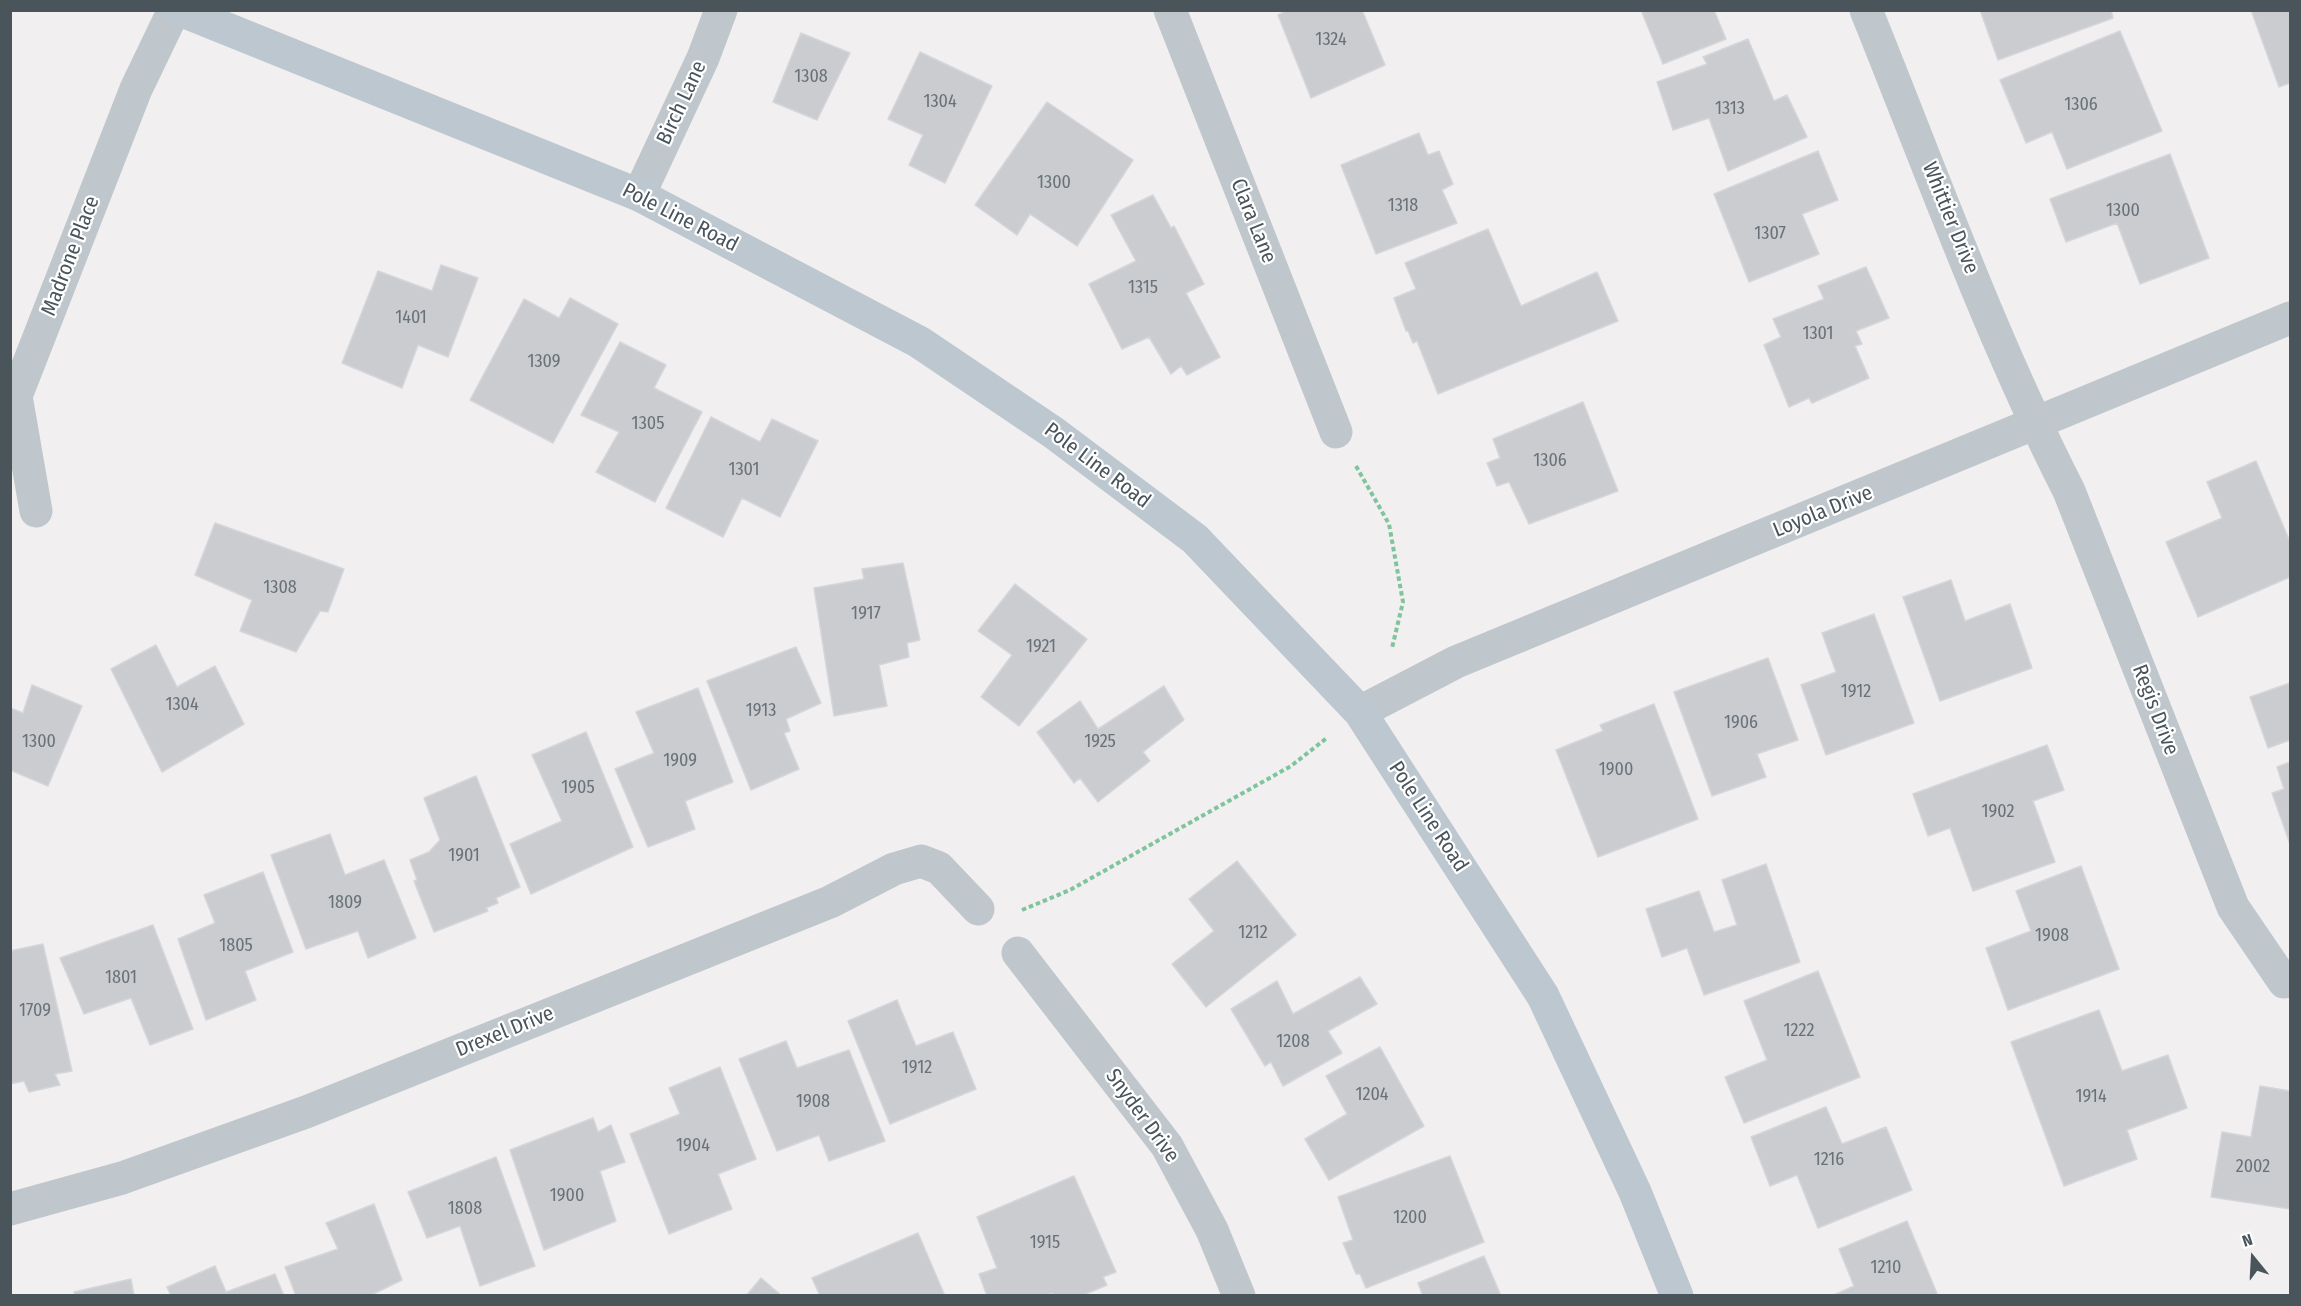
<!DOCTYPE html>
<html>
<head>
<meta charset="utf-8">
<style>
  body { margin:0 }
  #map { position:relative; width:2301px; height:1306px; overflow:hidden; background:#f1eff0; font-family:"Fira Sans Condensed",sans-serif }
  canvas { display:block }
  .frame { position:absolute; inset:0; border:12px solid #49545b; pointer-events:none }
  .north { position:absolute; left:2223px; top:1228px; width:60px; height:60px; -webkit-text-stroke:4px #fff; paint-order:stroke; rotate:342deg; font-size:16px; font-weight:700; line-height:24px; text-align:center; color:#49545b }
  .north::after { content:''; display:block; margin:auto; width:21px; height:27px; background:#49545b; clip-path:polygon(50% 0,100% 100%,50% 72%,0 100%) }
</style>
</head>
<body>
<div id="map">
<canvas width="2301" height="1306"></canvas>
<div class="frame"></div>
<div class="north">N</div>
</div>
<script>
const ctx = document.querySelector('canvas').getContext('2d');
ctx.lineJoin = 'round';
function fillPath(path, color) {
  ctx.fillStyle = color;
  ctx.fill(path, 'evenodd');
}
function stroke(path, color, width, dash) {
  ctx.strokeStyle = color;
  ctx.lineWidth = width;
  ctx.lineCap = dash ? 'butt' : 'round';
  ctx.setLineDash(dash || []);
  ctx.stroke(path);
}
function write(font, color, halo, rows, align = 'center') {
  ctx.font = font + ' "Fira Sans Condensed",sans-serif';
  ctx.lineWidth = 4.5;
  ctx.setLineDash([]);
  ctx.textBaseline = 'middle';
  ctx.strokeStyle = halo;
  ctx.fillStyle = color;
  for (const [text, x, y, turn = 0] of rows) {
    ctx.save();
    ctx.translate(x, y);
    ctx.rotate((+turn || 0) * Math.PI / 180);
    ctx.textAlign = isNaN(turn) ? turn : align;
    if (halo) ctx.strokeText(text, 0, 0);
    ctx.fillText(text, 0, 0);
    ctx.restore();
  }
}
const building = new Path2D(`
  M 1288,10 L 1362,10 L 1385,65 L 1311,98 L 1278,15 Z
  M 1641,10 L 1714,10 L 1726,39 L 1663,64 Z
  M 1980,10 L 2111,10 L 2113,18 L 1998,60 Z
  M 2251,10 L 2290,10 L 2290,83 L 2279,87 Z
  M 2120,31 L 2162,131 L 2067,169 L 2052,132 L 2026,143 L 2000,80 Z
  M 801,33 L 850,53 L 817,120 L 773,102 Z
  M 1748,39 L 1774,101 L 1787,95 L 1807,137 L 1728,171 L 1709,118 L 1673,130 L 1657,82 L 1707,64 L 1703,57 Z
  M 920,52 L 992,86 L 945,183 L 909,165 L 923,135 L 888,119 Z
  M 1047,102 L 1133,160 L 1077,246 L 1030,214 L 1017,235 L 975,205 Z
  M 1419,133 L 1428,155 L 1439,151 L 1453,184 L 1442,190 L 1457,223 L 1376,254 L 1341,165 Z
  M 1818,151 L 1838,200 L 1802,214 L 1819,254 L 1749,282 L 1714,194 Z
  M 2170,154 L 2209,258 L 2140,284 L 2117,223 L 2066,242 L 2050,199 Z
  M 1153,195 L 1171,228 L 1174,226 L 1204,284 L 1186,293 L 1220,357 L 1187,375 L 1181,366 L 1171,374 L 1149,337 L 1122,349 L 1089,284 L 1136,261 L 1111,215 Z
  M 1488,229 L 1521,306 L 1597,272 L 1618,321 L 1438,394 L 1417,341 L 1413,343 L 1408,331 L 1406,331 L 1394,298 L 1416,289 L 1405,263 Z
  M 441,265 L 478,278 L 448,357 L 418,345 L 402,388 L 342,363 L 378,271 L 432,291 Z
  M 1866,267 L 1889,318 L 1856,331 L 1862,344 L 1855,346 L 1869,378 L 1812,403 L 1809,398 L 1789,407 L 1764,345 L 1781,337 L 1773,319 L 1824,299 L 1818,286 Z
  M 570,298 L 618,324 L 553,443 L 470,400 L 524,299 L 559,318 Z
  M 620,342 L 666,365 L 654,388 L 702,412 L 655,502 L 596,472 L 619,432 L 581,415 Z
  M 1583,402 L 1618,491 L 1529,524 L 1509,482 L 1497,486 L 1487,463 L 1500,458 L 1493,439 Z
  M 711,417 L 760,442 L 772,419 L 818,441 L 780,517 L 742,498 L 723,537 L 666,508 Z
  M 2256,461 L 2290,542 L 2290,577 L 2198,617 L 2166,542 L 2222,518 L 2207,482 Z
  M 215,523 L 344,569 L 328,612 L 320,611 L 296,652 L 240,631 L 252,600 L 195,575 Z
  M 903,563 L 920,640 L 907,643 L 909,657 L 879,665 L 887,706 L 834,716 L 814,588 L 864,579 L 862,569 Z
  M 1951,580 L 1965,621 L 2010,604 L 2032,668 L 1940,701 L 1903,597 Z
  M 1015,584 L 1087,639 L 1019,726 L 981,697 L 1012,655 L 978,631 Z
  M 1874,614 L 1914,723 L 1826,755 L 1801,685 L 1836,672 L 1822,633 Z
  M 156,645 L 177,687 L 215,666 L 244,724 L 162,772 L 111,669 Z
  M 796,647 L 821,703 L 786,719 L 790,731 L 784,733 L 799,769 L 751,790 L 707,681 Z
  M 1768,658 L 1798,740 L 1757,754 L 1766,777 L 1712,796 L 1674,692 Z
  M 2290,683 L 2290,740 L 2268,748 L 2250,697 Z
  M 32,685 L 82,706 L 48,786 L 10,770 L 10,708 L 23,713 Z
  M 1164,686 L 1184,720 L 1143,752 L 1150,761 L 1098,802 L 1080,778 L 1074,783 L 1037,732 L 1080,701 L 1098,729 Z
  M 698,688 L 733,782 L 685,801 L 695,829 L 648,847 L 615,769 L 654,753 L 636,712 Z
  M 1654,704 L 1698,819 L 1598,857 L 1556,750 L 1603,731 L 1600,725 Z
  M 586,732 L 633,847 L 531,894 L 510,844 L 562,821 L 532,755 Z
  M 2047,745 L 2064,790 L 2033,801 L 2055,862 L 1973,891 L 1950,828 L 1928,836 L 1913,794 Z
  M 2290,762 L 2290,844 L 2272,793 L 2284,789 L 2277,767 Z
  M 476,776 L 520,887 L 496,898 L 498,903 L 486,908 L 488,911 L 434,932 L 414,881 L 417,880 L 410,860 L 429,852 L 440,840 L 424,798 Z
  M 330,834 L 345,875 L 384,860 L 416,938 L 368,958 L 358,931 L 306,949 L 271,855 Z
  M 1237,861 L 1296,935 L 1206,1007 L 1172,964 L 1214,931 L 1189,899 Z
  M 1766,864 L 1800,962 L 1704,995 L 1687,948 L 1662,957 L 1646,909 L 1699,891 L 1714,932 L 1737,925 L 1722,880 Z
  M 2081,866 L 2119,969 L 2008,1010 L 1986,948 L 2031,931 L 2016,891 Z
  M 263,872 L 293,952 L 245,971 L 256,1000 L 206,1020 L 178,939 L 215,923 L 204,895 Z
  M 153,925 L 193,1029 L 150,1045 L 131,998 L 84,1014 L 60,958 Z
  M 43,944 L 72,1071 L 55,1074 L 60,1085 L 29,1092 L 24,1081 L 10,1084 L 10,951 Z
  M 1818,971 L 1860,1077 L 1744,1123 L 1725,1077 L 1767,1060 L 1744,1001 Z
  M 1360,977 L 1377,1004 L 1328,1031 L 1342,1053 L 1283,1086 L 1271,1062 L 1265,1066 L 1231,1009 L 1277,981 L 1293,1014 Z
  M 897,1000 L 916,1046 L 953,1032 L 976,1089 L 890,1124 L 848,1021 Z
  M 2099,1010 L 2122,1071 L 2168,1055 L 2187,1108 L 2127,1130 L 2137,1159 L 2064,1186 L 2011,1042 Z
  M 786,1041 L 797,1068 L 849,1050 L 885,1141 L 829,1161 L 819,1135 L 777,1151 L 739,1059 Z
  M 1380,1047 L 1424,1126 L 1329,1180 L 1305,1139 L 1347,1114 L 1326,1076 Z
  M 720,1067 L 756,1159 L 718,1174 L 732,1209 L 669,1234 L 630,1134 L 680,1114 L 669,1088 Z
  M 2260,1086 L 2290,1091 L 2290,1209 L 2211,1197 L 2222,1132 L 2251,1137 Z
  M 1826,1107 L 1842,1144 L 1886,1127 L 1912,1190 L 1818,1228 L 1797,1175 L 1770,1186 L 1751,1137 Z
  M 593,1118 L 598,1132 L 611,1125 L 625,1162 L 600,1171 L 616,1221 L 544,1250 L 510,1150 Z
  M 1450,1156 L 1484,1242 L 1366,1288 L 1360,1274 L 1356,1274 L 1343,1243 L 1353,1240 L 1338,1197 Z
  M 496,1157 L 535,1266 L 480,1286 L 460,1226 L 427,1238 L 408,1192 Z
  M 1074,1176 L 1116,1272 L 1103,1277 L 1107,1285 L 1081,1296 L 1053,1296 L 1052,1293 L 1045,1296 L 987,1296 L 979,1274 L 997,1268 L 977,1217 Z
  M 374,1204 L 402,1280 L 369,1296 L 296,1296 L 285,1267 L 338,1249 L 326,1223 Z
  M 1907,1221 L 1938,1296 L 1832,1296 L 1854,1286 L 1839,1249 Z
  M 918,1233 L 945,1296 L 820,1296 L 812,1278 Z
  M 1484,1256 L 1501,1296 L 1423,1296 L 1418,1283 Z
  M 215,1266 L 226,1292 L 275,1274 L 284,1296 L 171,1296 L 167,1287 Z
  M 761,1278 L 782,1296 L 746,1296 Z
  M 131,1279 L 134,1296 L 75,1296 L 74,1292 Z`);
fillPath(building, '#caccd0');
stroke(building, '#d4d6da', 1.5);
stroke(new Path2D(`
  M 1356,466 L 1389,524 L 1403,602 L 1392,648
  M 1022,910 L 1070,890 L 1291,766 L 1328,737`), '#7fc49c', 4, [4.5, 3]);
stroke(new Path2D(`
  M 1170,10 L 1336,432
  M 1866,10 C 1931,171 1990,336 2069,491 L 2233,907 L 2284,982 L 2290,981
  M 639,195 L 703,58 L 721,10
  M 36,511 L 16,396 L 136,89 L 174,10
  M 1018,953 L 1167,1146 L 1212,1230 L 1239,1296
  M 10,1209 L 122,1178 L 306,1112 L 830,902 L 894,869 L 921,861 L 939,868 L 978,909`), '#bfc7cc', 33);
stroke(new Path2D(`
  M 1360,712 L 1456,662 L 2290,318`), '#bfc7cc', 33);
stroke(new Path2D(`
  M 180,10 L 639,195 L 919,342 L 1054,433 L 1195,539 L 1360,712 L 1543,996 L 1635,1192 L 1677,1296`), '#bdc7cf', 33);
write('18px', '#697278', null, [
  ["1324",1331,40],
  ["1308",811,77],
  ["1304",940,102],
  ["1306",2081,105],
  ["1313",1730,109],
  ["1300",1054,183],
  ["1318",1403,206],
  ["1300",2123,211],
  ["1307",1770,234],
  ["1315",1143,288],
  ["1401",411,318],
  ["1301",1818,334],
  ["1309",544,362],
  ["1305",648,424],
  ["1306",1550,461],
  ["1301",744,470],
  ["1308",280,588],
  ["1917",866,614],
  ["1921",1041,647],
  ["1912",1856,692],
  ["1304",182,705],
  ["1913",761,711],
  ["1906",1741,723],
  ["1300",39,742],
  ["1925",1100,742],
  ["1909",680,761],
  ["1900",1616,770],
  ["1905",578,788],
  ["1902",1998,812],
  ["1901",464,856],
  ["1809",345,903],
  ["1212",1253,933],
  ["1908",2052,936],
  ["1805",236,946],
  ["1801",121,978],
  ["1709",35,1011],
  ["1222",1799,1031],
  ["1208",1293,1042],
  ["1912",917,1068],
  ["1204",1372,1095],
  ["1914",2091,1097],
  ["1908",813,1102],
  ["1904",693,1146],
  ["1216",1829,1160],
  ["2002",2253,1167],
  ["1900",567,1196],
  ["1808",465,1209],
  ["1200",1410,1218],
  ["1915",1045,1243],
  ["1210",1886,1268]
]);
write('21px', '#49545b', '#fff', [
  ["Birch Lane",682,103,-65],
  ["Pole Line Road",680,218,27],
  ["Whittier Drive",1950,218,68],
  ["Clara Lane",1253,221,68],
  ["Madrone Place",71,256,-69],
  ["Pole Line Road",1097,466,37],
  ["Loyola Drive",1823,512,-22],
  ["Regis Drive",2155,710,69],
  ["Pole Line Road",1428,817,57],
  ["Drexel Drive",505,1032,-22],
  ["Snyder Drive",1142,1116,54]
]);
</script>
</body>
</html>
